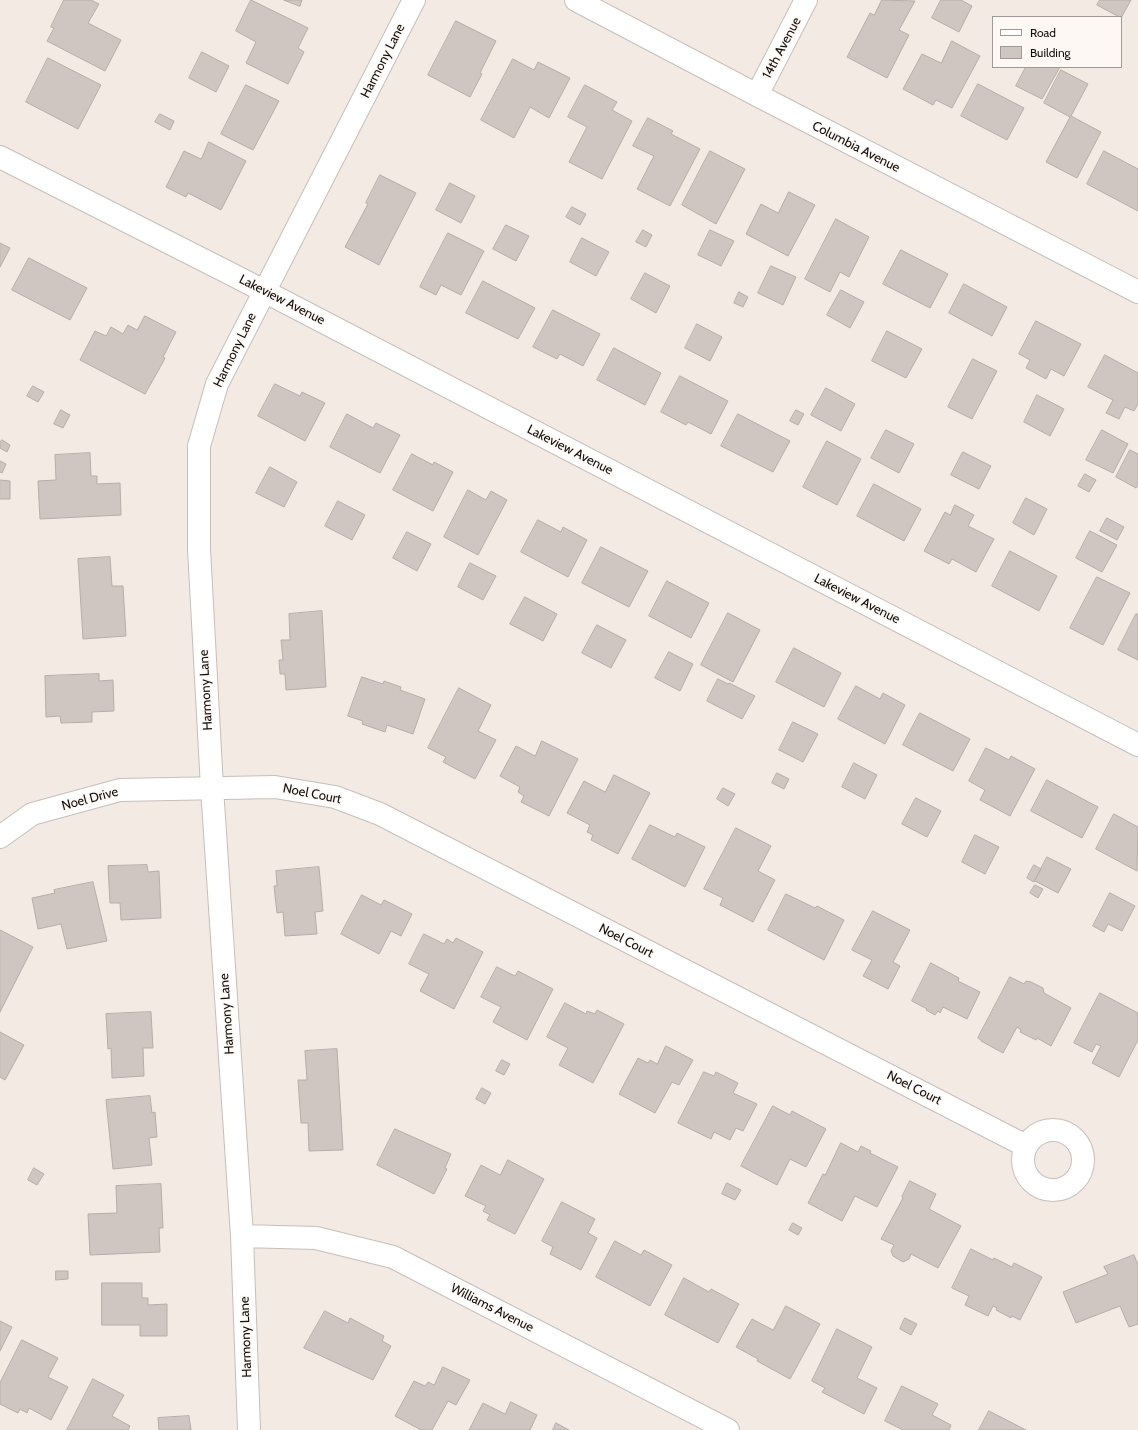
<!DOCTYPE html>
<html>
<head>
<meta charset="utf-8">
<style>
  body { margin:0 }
  #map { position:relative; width:1138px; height:1430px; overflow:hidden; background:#f4eae4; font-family:Cabin,sans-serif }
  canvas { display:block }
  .legend { position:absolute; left:992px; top:16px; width:130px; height:52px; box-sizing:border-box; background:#fef8f5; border:1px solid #9f9a98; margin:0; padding:5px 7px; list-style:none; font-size:12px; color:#110e0c }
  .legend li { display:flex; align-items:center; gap:8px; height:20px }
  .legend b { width:20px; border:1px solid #9f9a98 }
</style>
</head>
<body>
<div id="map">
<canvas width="1138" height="1430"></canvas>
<ul class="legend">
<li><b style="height:5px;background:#fff"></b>Road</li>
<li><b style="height:11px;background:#d0c6c1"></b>Building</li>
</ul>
</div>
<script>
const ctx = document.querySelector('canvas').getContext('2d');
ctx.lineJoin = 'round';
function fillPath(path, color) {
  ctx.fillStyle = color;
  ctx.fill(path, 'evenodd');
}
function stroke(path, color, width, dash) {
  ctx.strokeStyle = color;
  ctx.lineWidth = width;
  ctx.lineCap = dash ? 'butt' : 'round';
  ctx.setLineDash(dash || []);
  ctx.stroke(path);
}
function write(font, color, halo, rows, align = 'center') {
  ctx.font = font + ' Cabin,sans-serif';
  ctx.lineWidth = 3;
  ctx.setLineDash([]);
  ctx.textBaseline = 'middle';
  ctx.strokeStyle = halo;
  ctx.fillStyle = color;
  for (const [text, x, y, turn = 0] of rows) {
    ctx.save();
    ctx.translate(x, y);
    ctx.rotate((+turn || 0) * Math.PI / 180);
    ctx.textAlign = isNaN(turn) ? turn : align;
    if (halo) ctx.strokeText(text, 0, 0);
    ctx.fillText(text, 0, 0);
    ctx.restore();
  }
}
const building = new Path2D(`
  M 64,0 L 91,0 L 99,4 L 88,23 L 121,40 L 105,71 L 47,41 L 54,28 L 51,27 Z
  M 251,0 L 308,28 L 298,48 L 304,52 L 288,84 L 246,63 L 256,42 L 236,31 Z
  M 284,0 L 302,0 L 300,6 Z
  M 882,0 L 915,1 L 899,30 L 909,35 L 887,78 L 847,57 L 870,13 L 874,15 Z
  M 941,0 L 961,0 L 972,6 L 959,32 L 932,18 Z
  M 1100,0 L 1131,0 L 1121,18 L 1097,5 Z
  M 456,21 L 496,41 L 480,73 L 482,74 L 470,97 L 428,75 Z
  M 952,41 L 980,56 L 952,108 L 936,100 L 933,105 L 903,89 L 922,54 L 941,63 Z
  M 202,52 L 229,66 L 216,92 L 189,78 Z
  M 48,58 L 101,85 L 78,129 L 26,102 Z
  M 513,59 L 534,70 L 538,62 L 570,78 L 549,118 L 530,107 L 514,138 L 481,120 Z
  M 1026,67 L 1060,67 L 1042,99 L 1016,86 Z
  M 1061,70 L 1088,84 L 1071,116 L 1101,132 L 1077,178 L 1046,162 L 1070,117 L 1044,103 Z
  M 978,84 L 1024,108 L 1007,140 L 961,116 Z
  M 246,85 L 279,101 L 253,150 L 221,134 Z
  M 585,85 L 617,102 L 612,110 L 632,121 L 602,179 L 569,162 L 587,127 L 568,117 Z
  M 160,114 L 174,121 L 170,130 L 155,122 Z
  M 648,118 L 673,131 L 671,134 L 700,149 L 670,206 L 637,189 L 654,156 L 633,146 Z
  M 209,142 L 246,161 L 221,210 L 188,193 L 186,197 L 166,187 L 184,151 L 201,159 Z
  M 710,151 L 745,169 L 716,224 L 682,205 Z
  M 1104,151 L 1138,169 L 1138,211 L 1087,184 Z
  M 380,175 L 416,193 L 379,265 L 345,247 L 368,204 L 366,203 Z
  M 450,183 L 475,196 L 461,223 L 436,210 Z
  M 789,192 L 815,205 L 788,256 L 746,234 L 761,204 L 778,213 Z
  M 572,207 L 586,214 L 580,225 L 566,217 Z
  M 836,219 L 869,237 L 849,277 L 840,272 L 830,292 L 805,279 Z
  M 506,225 L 529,236 L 516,261 L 493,249 Z
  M 643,230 L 652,235 L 646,247 L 636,242 Z
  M 710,230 L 734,241 L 721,266 L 698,255 Z
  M 448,233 L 484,251 L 461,295 L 441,285 L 436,295 L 420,287 Z
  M 582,238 L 609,252 L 596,276 L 570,262 Z
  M 0,243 L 10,248 L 0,267 Z
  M 901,250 L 948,274 L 930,308 L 883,284 Z
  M 29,258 L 87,288 L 70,320 L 12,290 Z
  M 771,266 L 796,277 L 783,305 L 758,293 Z
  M 645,273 L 670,286 L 656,313 L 631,299 Z
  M 483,281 L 535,308 L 518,339 L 466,313 Z
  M 964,284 L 1007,307 L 992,336 L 949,313 Z
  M 841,290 L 864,302 L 850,328 L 827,315 Z
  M 739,292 L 748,297 L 743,307 L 734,303 Z
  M 553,310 L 600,334 L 583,366 L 560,354 L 557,359 L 533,347 Z
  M 145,316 L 176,332 L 163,357 L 165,358 L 162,364 L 145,394 L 80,360 L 95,331 L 106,336 L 111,327 L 123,334 L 128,325 L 137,330 Z
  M 1036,321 L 1081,344 L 1064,376 L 1051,369 L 1046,379 L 1026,368 L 1030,360 L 1019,354 Z
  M 697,324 L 722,337 L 710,361 L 685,348 Z
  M 887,331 L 922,349 L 906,378 L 872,361 Z
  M 614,348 L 661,373 L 645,405 L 597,380 Z
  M 1105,355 L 1138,373 L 1138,404 L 1134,411 L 1125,407 L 1119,419 L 1106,413 L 1113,400 L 1088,387 Z
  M 973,359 L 997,371 L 972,419 L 948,407 Z
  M 680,376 L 728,401 L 711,434 L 688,422 L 686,425 L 661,412 Z
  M 275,384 L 300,396 L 302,392 L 325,403 L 305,441 L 258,416 Z
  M 33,386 L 44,392 L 38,402 L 27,396 Z
  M 826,388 L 855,404 L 841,431 L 811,415 Z
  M 1037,395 L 1064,409 L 1050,436 L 1024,422 Z
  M 61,410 L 70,415 L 63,428 L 54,424 Z
  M 796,410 L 804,414 L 798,425 L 790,421 Z
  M 347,414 L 373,428 L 376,423 L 400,435 L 380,473 L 330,447 Z
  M 738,414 L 790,441 L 773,472 L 721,446 Z
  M 886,430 L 914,444 L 899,473 L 871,458 Z
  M 1102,430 L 1128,444 L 1113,473 L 1086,460 Z
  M 2,440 L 10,445 L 7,452 L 0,448 L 0,443 Z
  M 827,441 L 861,459 L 837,505 L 803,487 Z
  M 1130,450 L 1138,454 L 1138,485 L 1136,488 L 1116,477 Z
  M 963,452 L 991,466 L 979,489 L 951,475 Z
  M 90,453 L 91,476 L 97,476 L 97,484 L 120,483 L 121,515 L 40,519 L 38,481 L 56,480 L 55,455 Z
  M 412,454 L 433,465 L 434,462 L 453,472 L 433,511 L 393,490 Z
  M 0,461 L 6,464 L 2,473 L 0,472 Z
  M 270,467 L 297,482 L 284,507 L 256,493 Z
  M 1085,474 L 1096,480 L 1089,492 L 1078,486 Z
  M 0,480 L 10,481 L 10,499 L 0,499 Z
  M 874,484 L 921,509 L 904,541 L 857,516 Z
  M 468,490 L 486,500 L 491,491 L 507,500 L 478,555 L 444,537 Z
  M 1026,498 L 1047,509 L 1034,535 L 1013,523 Z
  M 338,501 L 365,515 L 352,540 L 325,526 Z
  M 955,505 L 974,515 L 968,526 L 994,539 L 976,572 L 952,559 L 949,564 L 924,551 L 945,512 L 950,515 Z
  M 1107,518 L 1124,527 L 1117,540 L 1100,531 Z
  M 538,520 L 561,532 L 563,527 L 587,540 L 568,577 L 521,552 Z
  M 1090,531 L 1117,545 L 1102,572 L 1076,558 Z
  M 407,532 L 431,544 L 417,571 L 393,558 Z
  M 601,547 L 648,571 L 629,607 L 582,583 Z
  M 1010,551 L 1057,576 L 1039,611 L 992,586 Z
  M 110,557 L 112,586 L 123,586 L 126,636 L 83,639 L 78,559 Z
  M 470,563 L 496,576 L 483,600 L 458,587 Z
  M 1097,577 L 1130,593 L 1103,645 L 1070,628 Z
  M 667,581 L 709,603 L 691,638 L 649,616 Z
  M 525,597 L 557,614 L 543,641 L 510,624 Z
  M 322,611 L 326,687 L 286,690 L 285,674 L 280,674 L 279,660 L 283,660 L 281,640 L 290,640 L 289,614 Z
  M 728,613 L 760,630 L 733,682 L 701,665 Z
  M 1136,614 L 1138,614 L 1138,660 L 1118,650 Z
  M 597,625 L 626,640 L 611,668 L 582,653 Z
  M 794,648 L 841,673 L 824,707 L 776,682 Z
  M 669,652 L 693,664 L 680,691 L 655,678 Z
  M 99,674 L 99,681 L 113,680 L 114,711 L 92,712 L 92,722 L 61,723 L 60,716 L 46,717 L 45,676 Z
  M 362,677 L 383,684 L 384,681 L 401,687 L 400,690 L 425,699 L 413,734 L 387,725 L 385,732 L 362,724 L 363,721 L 348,716 Z
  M 718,679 L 728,684 L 729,683 L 755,696 L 742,719 L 707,701 Z
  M 856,686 L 880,699 L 883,693 L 905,705 L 885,744 L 838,719 Z
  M 459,688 L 491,705 L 478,731 L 496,740 L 475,779 L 443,762 L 446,757 L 428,748 Z
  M 920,713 L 970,739 L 953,771 L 903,745 Z
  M 793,722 L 818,734 L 803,762 L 779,750 Z
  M 542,741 L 578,759 L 549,816 L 521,802 L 524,796 L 518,792 L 520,787 L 500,776 L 516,746 L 535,756 Z
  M 986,748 L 1009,760 L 1011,756 L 1035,769 L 1010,816 L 980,800 L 985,790 L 969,781 Z
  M 854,763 L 877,775 L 865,799 L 842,787 Z
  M 777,773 L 789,779 L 784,789 L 772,783 Z
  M 614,775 L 650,793 L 618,854 L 591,840 L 593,835 L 587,832 L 590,825 L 567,813 L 584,781 L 605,792 Z
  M 1047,780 L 1098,807 L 1082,838 L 1031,811 Z
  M 723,788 L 735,794 L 728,806 L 717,799 Z
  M 916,798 L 941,811 L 927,837 L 902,824 Z
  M 1114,814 L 1138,827 L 1137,871 L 1096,849 Z
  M 650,825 L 675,837 L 677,833 L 705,847 L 685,887 L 632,859 Z
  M 736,828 L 771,846 L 758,871 L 775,880 L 753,922 L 720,905 L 723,898 L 704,889 Z
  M 975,835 L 999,847 L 985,874 L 962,862 Z
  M 1047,857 L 1071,869 L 1058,893 L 1035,881 Z
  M 147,865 L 148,872 L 159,871 L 161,918 L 121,920 L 120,903 L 110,903 L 108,866 Z
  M 1034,865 L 1041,869 L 1034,882 L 1027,878 Z
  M 319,867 L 323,911 L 315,912 L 317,934 L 285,936 L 283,912 L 277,913 L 274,886 L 277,886 L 276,871 Z
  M 93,882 L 107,941 L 67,949 L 61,924 L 38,929 L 32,898 L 55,893 L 54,890 Z
  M 1035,885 L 1043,889 L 1038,898 L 1030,893 Z
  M 1110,893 L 1135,906 L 1122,931 L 1108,924 L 1104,932 L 1093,926 Z
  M 786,894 L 815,908 L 817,906 L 844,920 L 824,960 L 768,930 Z
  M 362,895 L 381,905 L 384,900 L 412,914 L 401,936 L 391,931 L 379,954 L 341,934 Z
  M 873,911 L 910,930 L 893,962 L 900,966 L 888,989 L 863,976 L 872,960 L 852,950 Z
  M 0,930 L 33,947 L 0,1012 Z
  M 424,934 L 444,944 L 447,939 L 453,943 L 456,938 L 483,952 L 454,1009 L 420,991 L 429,974 L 409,964 Z
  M 931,963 L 959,978 L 958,981 L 980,992 L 967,1019 L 943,1007 L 940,1013 L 938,1011 L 935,1015 L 926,1010 L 927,1009 L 912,1001 Z
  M 497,967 L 515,976 L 518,971 L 553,989 L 527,1040 L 493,1022 L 501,1007 L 481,997 Z
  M 1010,977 L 1024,984 L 1026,981 L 1031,982 L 1043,988 L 1044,993 L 1071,1008 L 1051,1046 L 1037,1038 L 1036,1040 L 1020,1032 L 1021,1030 L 1017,1027 L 1003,1053 L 981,1041 L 981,1040 L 978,1038 Z
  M 1100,993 L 1138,1013 L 1138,1040 L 1119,1077 L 1092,1063 L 1101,1046 L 1096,1044 L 1092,1052 L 1074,1043 Z
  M 565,1003 L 586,1014 L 587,1011 L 595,1014 L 597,1010 L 624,1024 L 593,1083 L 559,1065 L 568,1048 L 547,1037 Z
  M 151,1012 L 153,1048 L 143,1048 L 144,1076 L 112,1078 L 111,1048 L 108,1049 L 106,1014 Z
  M 0,1032 L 24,1045 L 5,1080 L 0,1077 Z
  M 666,1046 L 693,1060 L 679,1085 L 672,1082 L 655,1113 L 619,1094 L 638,1058 L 648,1063 L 650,1060 L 657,1064 Z
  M 337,1049 L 343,1150 L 309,1151 L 308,1123 L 301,1123 L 298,1080 L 307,1080 L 305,1051 Z
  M 502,1060 L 510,1064 L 504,1075 L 496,1071 Z
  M 704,1072 L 714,1076 L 716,1072 L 738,1083 L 733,1093 L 757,1104 L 743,1131 L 736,1128 L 730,1140 L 714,1132 L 711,1139 L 678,1123 Z
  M 482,1088 L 491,1093 L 485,1104 L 476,1099 Z
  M 150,1096 L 152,1113 L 155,1112 L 157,1137 L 149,1138 L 152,1165 L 113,1169 L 106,1100 Z
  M 773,1106 L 790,1115 L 792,1111 L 826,1129 L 806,1167 L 790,1159 L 777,1185 L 741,1166 Z
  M 395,1129 L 451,1154 L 445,1168 L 447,1169 L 434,1194 L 377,1165 Z
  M 841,1143 L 858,1152 L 861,1146 L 871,1151 L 870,1153 L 898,1167 L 877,1207 L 855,1196 L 842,1221 L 808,1203 L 823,1174 L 825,1175 Z
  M 508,1160 L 544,1179 L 515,1234 L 487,1220 L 490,1215 L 483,1211 L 486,1206 L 465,1196 L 481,1165 L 500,1175 Z
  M 34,1168 L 44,1174 L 37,1185 L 28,1180 Z
  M 910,1181 L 936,1194 L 929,1209 L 961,1226 L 938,1268 L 911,1254 L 909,1259 L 903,1262 L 893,1256 L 891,1251 L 894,1245 L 881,1239 L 903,1198 L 902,1197 Z
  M 727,1183 L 741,1190 L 735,1200 L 722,1194 Z
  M 161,1184 L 163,1228 L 159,1228 L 160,1252 L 90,1255 L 88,1214 L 117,1213 L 116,1186 Z
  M 562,1202 L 595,1219 L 588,1233 L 597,1238 L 581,1270 L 550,1254 L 553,1247 L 542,1241 Z
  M 793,1223 L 802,1228 L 798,1235 L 789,1230 Z
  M 615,1241 L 641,1255 L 644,1250 L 672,1265 L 650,1306 L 596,1277 Z
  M 971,1249 L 993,1260 L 994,1258 L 1012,1267 L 1014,1263 L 1042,1277 L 1020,1320 L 1012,1316 L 1011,1318 L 996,1310 L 997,1308 L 993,1306 L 988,1316 L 965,1305 L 969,1296 L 952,1288 Z
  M 1134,1255 L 1138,1265 L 1138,1324 L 1129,1327 L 1120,1306 L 1076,1323 L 1063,1292 L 1108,1274 L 1104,1267 Z
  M 56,1271 L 68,1271 L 68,1279 L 56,1280 Z
  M 684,1278 L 709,1292 L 711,1289 L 739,1304 L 718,1343 L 665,1315 Z
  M 102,1283 L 142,1283 L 142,1298 L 148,1298 L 148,1305 L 167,1304 L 167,1336 L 140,1336 L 140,1325 L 102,1325 Z
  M 786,1306 L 820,1324 L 790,1379 L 757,1361 L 758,1359 L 736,1347 L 752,1319 L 773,1330 Z
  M 325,1311 L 348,1323 L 350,1318 L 380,1334 L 384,1336 L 382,1341 L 391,1346 L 373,1380 L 304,1348 Z
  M 905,1318 L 917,1324 L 911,1335 L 900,1329 Z
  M 0,1321 L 12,1327 L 0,1351 Z
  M 837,1329 L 872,1347 L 857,1378 L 877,1388 L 864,1414 L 822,1392 L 825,1388 L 812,1381 Z
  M 22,1340 L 58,1358 L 48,1377 L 68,1387 L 51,1420 L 29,1408 L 27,1413 L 20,1409 L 18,1413 L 0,1404 L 0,1383 Z
  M 443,1367 L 470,1380 L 456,1405 L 448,1401 L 432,1430 L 421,1430 L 395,1416 L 414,1381 L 425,1386 L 428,1382 L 434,1385 Z
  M 93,1379 L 124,1395 L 112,1416 L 130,1426 L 128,1430 L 67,1430 Z
  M 902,1386 L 938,1404 L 932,1415 L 951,1425 L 949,1430 L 903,1430 L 885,1421 Z
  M 511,1402 L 537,1415 L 530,1430 L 469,1430 L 483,1403 L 505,1414 Z
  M 989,1411 L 1026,1430 L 979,1430 Z
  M 189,1416 L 191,1430 L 159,1430 L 158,1418 Z
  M 556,1423 L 569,1430 L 553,1430 Z`);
fillPath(building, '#d0c6c1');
stroke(building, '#b6ada7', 1);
const minor = new Path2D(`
  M 576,0 L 757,95 L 1138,292
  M 757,95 L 806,0
  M 0,157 L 233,275 L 1138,745
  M 0,837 L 32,814 L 120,790 L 275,787 L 335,797 L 380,814 L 1026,1146
  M1023 1160a30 30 0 1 1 60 0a30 30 0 1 1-60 0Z
  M 242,1236 L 316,1238 L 393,1257 L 728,1430
  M 249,1430 L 242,1236 L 212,788 L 199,549 L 199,446 L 217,384 L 414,0`);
stroke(minor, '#c7beb9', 24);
stroke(minor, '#fff', 22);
write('13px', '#110e0c', '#fef8f5', [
  ["14th Avenue",782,48,-62],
  ["Harmony Lane",383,61,-63],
  ["Columbia Avenue",856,147,27],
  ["Lakeview Avenue",282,300,27],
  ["Harmony Lane",235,350,-64],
  ["Lakeview Avenue",570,450,27],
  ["Lakeview Avenue",857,599,27],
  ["Harmony Lane",206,690,-93],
  ["Noel Court",312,794,11],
  ["Noel Drive",90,799,-15],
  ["Noel Court",626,941,27],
  ["Harmony Lane",227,1014,-94],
  ["Noel Court",914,1088,27],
  ["Williams Avenue",492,1308,27],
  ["Harmony Lane",246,1337,-92]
]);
</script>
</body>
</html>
